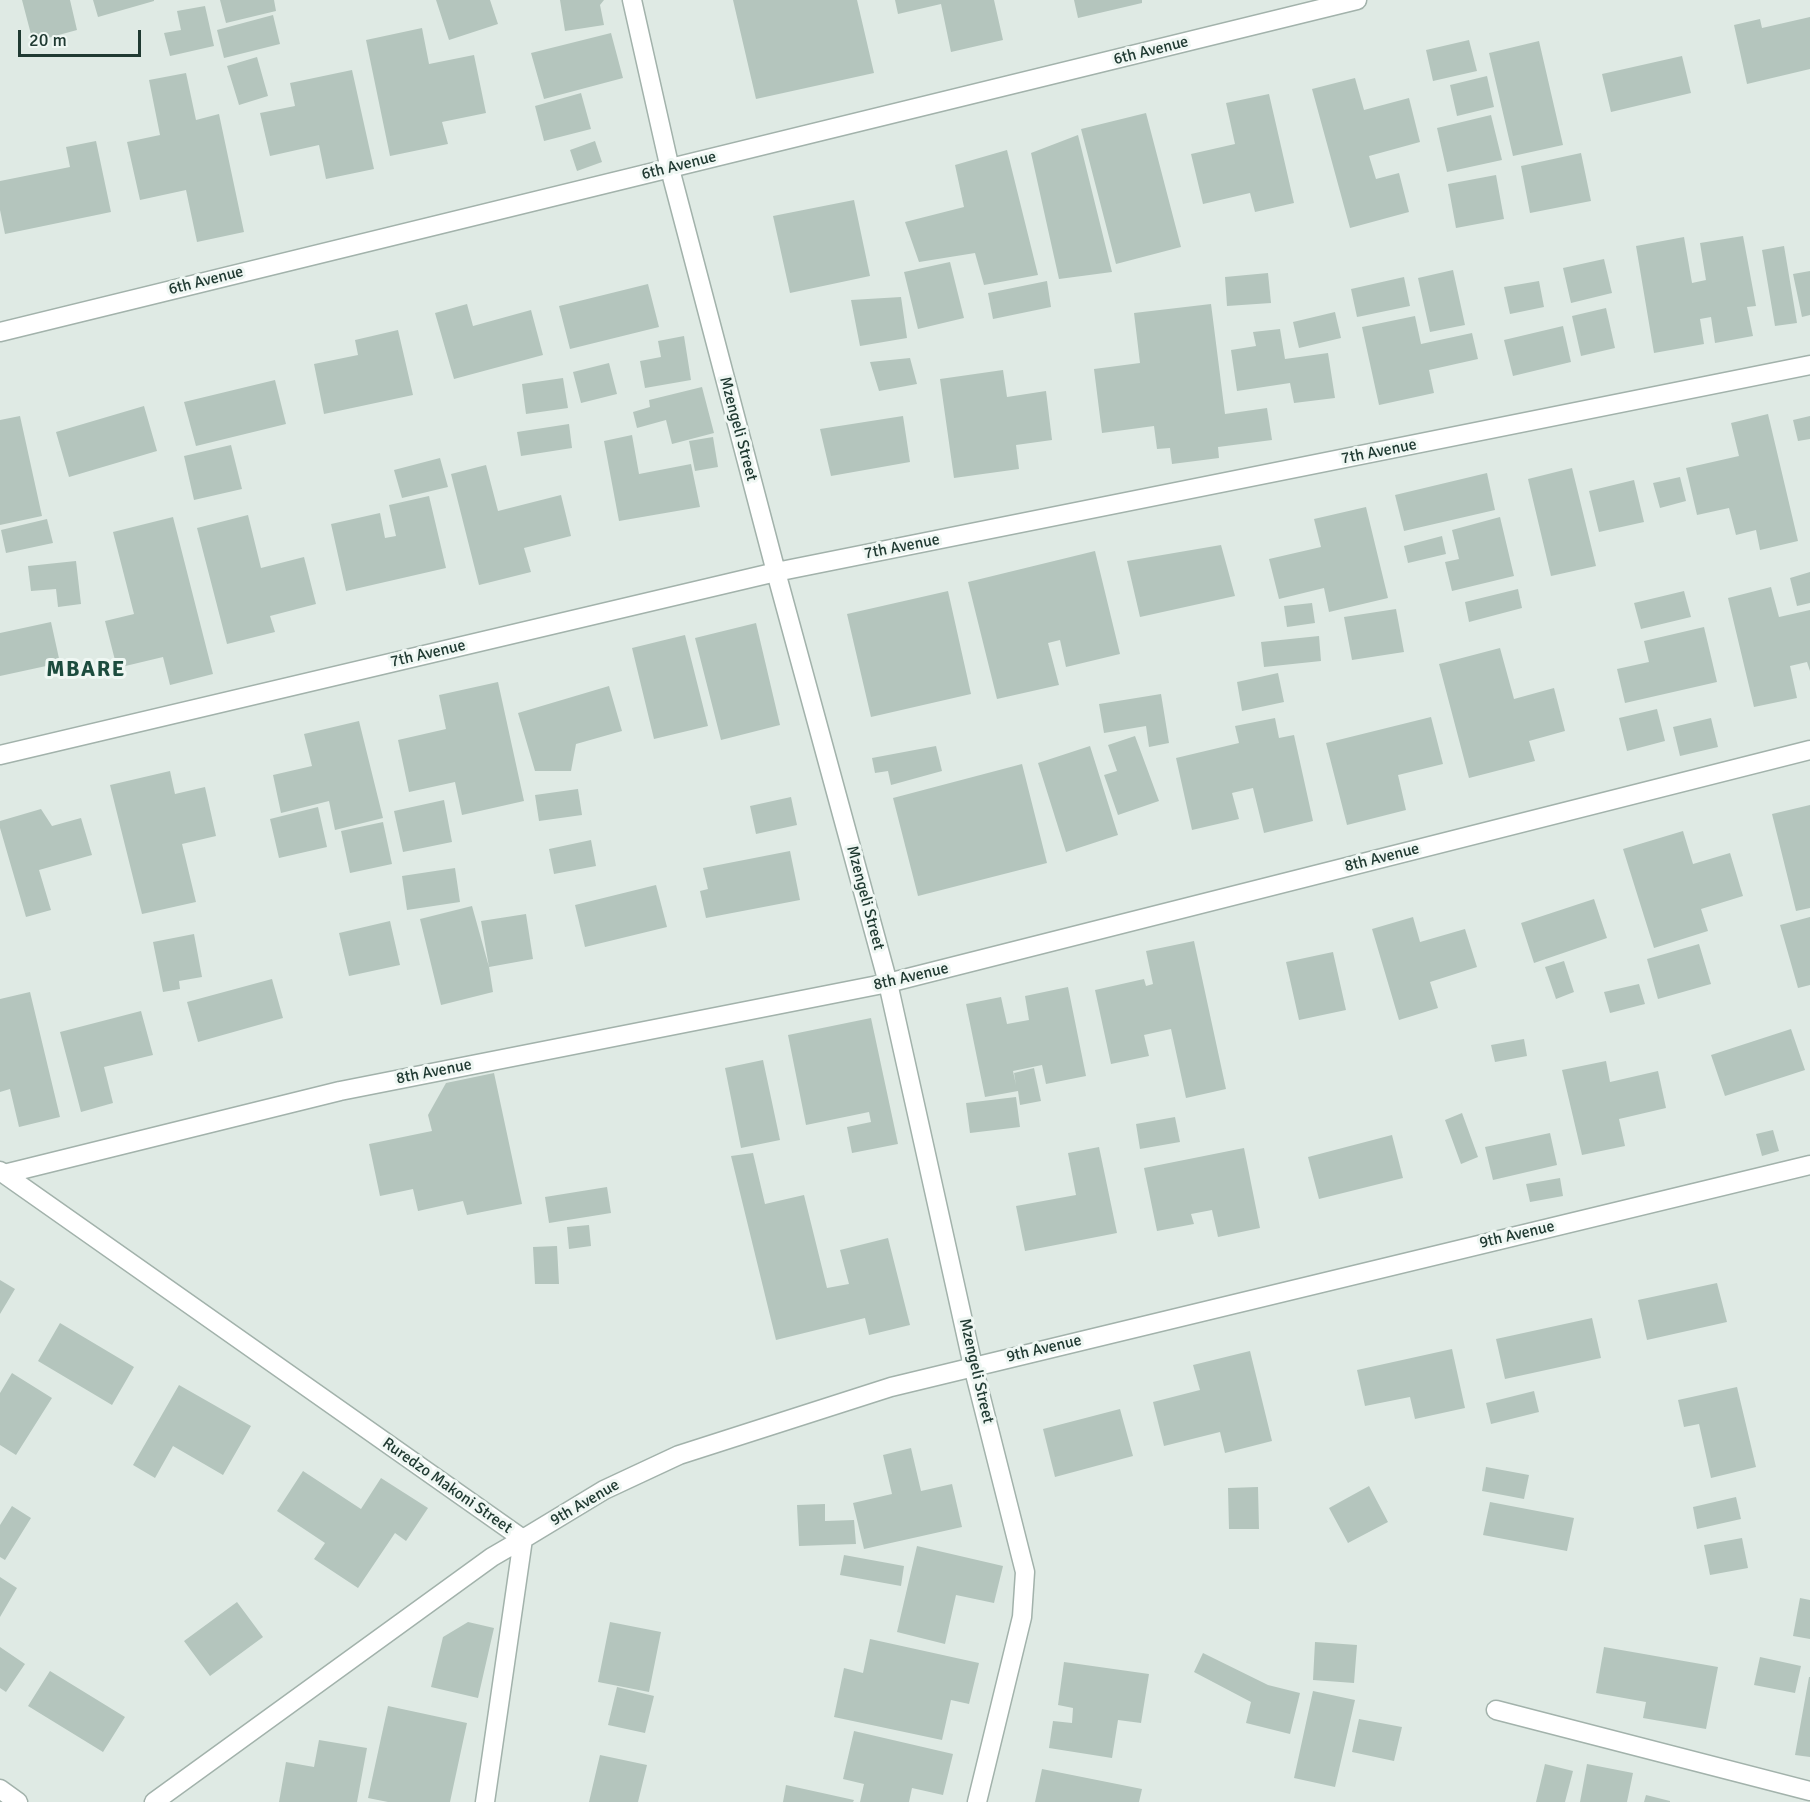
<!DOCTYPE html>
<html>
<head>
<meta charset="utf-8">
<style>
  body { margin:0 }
  #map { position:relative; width:1810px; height:1802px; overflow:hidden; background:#dfeae4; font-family:Signika,sans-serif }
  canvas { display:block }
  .scale { position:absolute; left:18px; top:30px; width:123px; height:27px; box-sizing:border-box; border:3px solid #203a32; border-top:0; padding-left:8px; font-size:18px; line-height:21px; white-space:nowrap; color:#203a32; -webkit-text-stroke:4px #eff7f3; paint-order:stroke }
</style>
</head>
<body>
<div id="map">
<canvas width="1810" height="1802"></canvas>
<div class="scale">20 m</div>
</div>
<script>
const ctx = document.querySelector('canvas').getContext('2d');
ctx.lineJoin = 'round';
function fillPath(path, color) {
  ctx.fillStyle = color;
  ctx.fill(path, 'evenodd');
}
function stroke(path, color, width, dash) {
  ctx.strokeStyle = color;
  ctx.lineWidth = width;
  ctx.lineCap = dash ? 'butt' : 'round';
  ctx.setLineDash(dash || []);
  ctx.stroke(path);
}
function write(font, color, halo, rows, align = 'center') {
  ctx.font = font + ' Signika,sans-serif';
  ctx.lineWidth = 6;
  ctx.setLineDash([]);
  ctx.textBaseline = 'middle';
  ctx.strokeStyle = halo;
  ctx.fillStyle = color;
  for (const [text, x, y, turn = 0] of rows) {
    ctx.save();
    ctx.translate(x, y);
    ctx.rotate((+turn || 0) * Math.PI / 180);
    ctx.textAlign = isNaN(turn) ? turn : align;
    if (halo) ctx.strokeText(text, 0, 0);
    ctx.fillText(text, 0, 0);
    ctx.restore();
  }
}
fillPath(new Path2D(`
  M 22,0 L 70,0 L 77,30 L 33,42 Z
  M 93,0 L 154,0 L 154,1 L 98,17 Z
  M 220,0 L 274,0 L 276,11 L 226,23 Z
  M 436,0 L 490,0 L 498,24 L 449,40 Z
  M 560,0 L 604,0 L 600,5 L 604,25 L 565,31 Z
  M 733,0 L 857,0 L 874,73 L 756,99 Z
  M 895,0 L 994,0 L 1003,40 L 951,52 L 941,4 L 898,14 Z
  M 1074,0 L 1142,0 L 1142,3 L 1078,18 Z
  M 205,6 L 214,46 L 170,56 L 164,33 L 181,30 L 177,11 Z
  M 273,15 L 280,44 L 224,58 L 217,30 Z
  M 1810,17 L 1810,69 L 1747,84 L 1734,25 L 1760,19 L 1762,28 Z
  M 422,28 L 429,64 L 474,55 L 486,113 L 442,122 L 448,144 L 390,156 L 366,40 Z
  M 611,33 L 623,78 L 544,99 L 531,53 Z
  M 1469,40 L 1477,71 L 1433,81 L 1426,50 Z
  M 1539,41 L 1563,145 L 1513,156 L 1489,53 Z
  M 1682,56 L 1691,93 L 1611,112 L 1602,74 Z
  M 257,57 L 268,96 L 239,105 L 227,66 Z
  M 352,70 L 374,169 L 326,179 L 319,145 L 270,156 L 260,113 L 295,106 L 290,83 Z
  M 186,73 L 196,120 L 219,114 L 244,232 L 197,242 L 186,190 L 140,200 L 127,142 L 160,135 L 149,80 Z
  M 1487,76 L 1494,107 L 1457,116 L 1450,85 Z
  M 1355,78 L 1364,110 L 1409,98 L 1420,142 L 1369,156 L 1376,179 L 1399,173 L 1409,212 L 1350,228 L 1312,89 Z
  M 581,93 L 591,129 L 544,141 L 535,106 Z
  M 1269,94 L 1294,203 L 1255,212 L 1250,193 L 1203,204 L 1191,154 L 1235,144 L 1226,103 Z
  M 1146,113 L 1181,247 L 1116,264 L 1081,129 Z
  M 1491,115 L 1502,160 L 1447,172 L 1437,128 Z
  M 1078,135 L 1112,272 L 1059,279 L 1031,153 Z
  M 96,141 L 111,212 L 5,234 L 0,210 L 0,181 L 70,167 L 66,147 Z
  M 595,141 L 602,162 L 577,171 L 570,150 Z
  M 1007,150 L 1038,275 L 984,285 L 975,253 L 919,262 L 905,222 L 964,207 L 955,165 Z
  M 1581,153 L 1591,201 L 1530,213 L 1521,166 Z
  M 1496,175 L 1504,219 L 1456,228 L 1448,184 Z
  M 854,200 L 870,276 L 790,293 L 773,216 Z
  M 1743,236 L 1756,306 L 1747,307 L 1753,336 L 1715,343 L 1711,317 L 1700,319 L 1704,344 L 1654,353 L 1636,246 L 1684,237 L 1692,283 L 1706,280 L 1700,243 Z
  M 1784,246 L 1797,323 L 1775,326 L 1762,250 Z
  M 1604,259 L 1612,293 L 1571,303 L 1563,268 Z
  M 950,262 L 964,318 L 918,329 L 904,272 Z
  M 1453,270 L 1465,325 L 1430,332 L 1418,278 Z
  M 1810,271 L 1810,315 L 1802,317 L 1793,274 Z
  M 1268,273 L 1271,303 L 1227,306 L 1225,277 Z
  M 1404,277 L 1410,306 L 1357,317 L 1351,289 Z
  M 1047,281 L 1051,307 L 993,319 L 988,293 Z
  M 1539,281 L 1544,307 L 1510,314 L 1504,287 Z
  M 648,284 L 659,327 L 570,349 L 559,306 Z
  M 901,297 L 907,338 L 860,346 L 851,300 Z
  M 467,304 L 473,326 L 531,310 L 543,355 L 454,379 L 435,313 Z
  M 1211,304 L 1225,414 L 1267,408 L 1272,440 L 1218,447 L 1219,458 L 1172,464 L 1170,448 L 1157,449 L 1154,426 L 1102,433 L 1094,369 L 1140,363 L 1134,313 Z
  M 1606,308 L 1615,348 L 1581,356 L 1572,316 Z
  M 1335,312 L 1341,338 L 1299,348 L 1293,322 Z
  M 1415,316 L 1421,344 L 1472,333 L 1478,359 L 1429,370 L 1434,393 L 1379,405 L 1362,327 Z
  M 1563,326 L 1571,362 L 1513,376 L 1504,340 Z
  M 1280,329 L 1285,359 L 1328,353 L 1335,398 L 1294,403 L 1290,383 L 1237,391 L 1231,350 L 1256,346 L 1253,332 Z
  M 398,330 L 413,395 L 324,414 L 314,364 L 358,355 L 355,340 Z
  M 684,336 L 691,380 L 645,388 L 640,361 L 661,357 L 658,341 Z
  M 910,358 L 917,384 L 879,391 L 870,362 Z
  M 609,363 L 617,394 L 581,403 L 573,372 Z
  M 1003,370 L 1007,397 L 1046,391 L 1052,440 L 1016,445 L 1019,469 L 954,478 L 940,379 Z
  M 563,378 L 568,408 L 526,414 L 522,384 Z
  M 275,380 L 286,424 L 196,446 L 184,402 Z
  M 702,387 L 714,433 L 672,444 L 666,420 L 637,428 L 633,412 L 650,407 L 649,400 Z
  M 144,406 L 157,451 L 69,477 L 56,432 Z
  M 1768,414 L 1798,541 L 1760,550 L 1756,530 L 1736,535 L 1729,508 L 1697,515 L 1686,468 L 1739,456 L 1731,423 Z
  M 20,416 L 42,516 L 0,525 L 0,420 Z
  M 903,416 L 910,462 L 831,476 L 820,429 Z
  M 1810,416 L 1810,439 L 1798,441 L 1793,420 Z
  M 569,424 L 572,448 L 521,456 L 517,432 Z
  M 632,435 L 639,474 L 691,464 L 700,507 L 619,521 L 604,441 Z
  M 713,437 L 718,467 L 695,471 L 689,441 Z
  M 231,445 L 242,489 L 194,500 L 184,456 Z
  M 440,458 L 448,487 L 402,498 L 394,470 Z
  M 486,465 L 498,511 L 561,495 L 571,536 L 524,548 L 531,572 L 479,585 L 451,474 Z
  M 1572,468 L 1596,566 L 1551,576 L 1528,479 Z
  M 1487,473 L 1495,510 L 1404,531 L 1395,495 Z
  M 1680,477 L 1686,501 L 1660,508 L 1653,483 Z
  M 1634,480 L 1644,522 L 1599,532 L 1589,491 Z
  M 429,496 L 446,568 L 346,591 L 331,524 L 380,513 L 385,538 L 396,536 L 389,505 Z
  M 1366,507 L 1388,598 L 1329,612 L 1324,588 L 1279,599 L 1269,559 L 1321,547 L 1314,519 Z
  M 248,515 L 261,568 L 304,557 L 316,604 L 270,616 L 275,632 L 227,644 L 197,528 Z
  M 173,517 L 213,674 L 170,685 L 163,657 L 117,668 L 105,621 L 134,614 L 113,532 Z
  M 1500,517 L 1514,576 L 1452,591 L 1445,562 L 1459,559 L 1452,530 Z
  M 47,519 L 53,543 L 6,553 L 1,530 Z
  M 1442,536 L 1446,554 L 1408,563 L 1404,546 Z
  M 1221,545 L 1235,596 L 1140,617 L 1127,561 Z
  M 1095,551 L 1120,654 L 1066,667 L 1060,640 L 1048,643 L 1059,685 L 997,699 L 968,582 Z
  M 76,561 L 81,604 L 58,607 L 56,589 L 31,591 L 28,566 Z
  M 1810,572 L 1810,603 L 1797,606 L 1790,578 Z
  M 1771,587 L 1779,617 L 1810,610 L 1810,671 L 1807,662 L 1790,666 L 1797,698 L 1754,707 L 1728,598 Z
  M 1518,589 L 1522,608 L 1469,622 L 1465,602 Z
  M 948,591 L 971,694 L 871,717 L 847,614 Z
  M 1684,591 L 1691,617 L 1641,629 L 1634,603 Z
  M 1312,603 L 1315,623 L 1287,627 L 1284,606 Z
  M 1396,609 L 1404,652 L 1352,660 L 1344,617 Z
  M 51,622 L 60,663 L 0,676 L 0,633 Z
  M 756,623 L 780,725 L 721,740 L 695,638 Z
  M 1704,627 L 1717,682 L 1625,703 L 1617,669 L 1649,662 L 1644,641 Z
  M 685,635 L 708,726 L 654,739 L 632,648 Z
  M 1319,636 L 1321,661 L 1264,667 L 1261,642 Z
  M 1500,648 L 1514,699 L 1554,688 L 1565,731 L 1529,741 L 1535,761 L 1469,778 L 1439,664 Z
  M 1278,673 L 1284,702 L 1242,711 L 1237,682 Z
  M 498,682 L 524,801 L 462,815 L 455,782 L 409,792 L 398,740 L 446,729 L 439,695 Z
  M 609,686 L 622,731 L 576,744 L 571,771 L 535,771 L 518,713 Z
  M 1161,694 L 1169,743 L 1149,747 L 1146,726 L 1104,733 L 1099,704 Z
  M 1657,709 L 1665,741 L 1627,751 L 1619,718 Z
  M 1431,717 L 1443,764 L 1398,775 L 1406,810 L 1347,825 L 1326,743 Z
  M 1275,718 L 1279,738 L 1294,735 L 1313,821 L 1264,833 L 1253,788 L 1232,793 L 1239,819 L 1192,830 L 1176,758 L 1239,743 L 1235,726 Z
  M 1711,718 L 1718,747 L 1680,756 L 1673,727 Z
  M 359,721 L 383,818 L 335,830 L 329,801 L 281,813 L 273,775 L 312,766 L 304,734 Z
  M 1135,736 L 1159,801 L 1118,815 L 1104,775 L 1117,771 L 1108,745 Z
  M 936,746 L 942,771 L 891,785 L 888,771 L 875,773 L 872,758 Z
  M 1090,746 L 1118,835 L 1066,852 L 1038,763 Z
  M 1022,764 L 1047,863 L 918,896 L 893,798 Z
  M 170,771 L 175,794 L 205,787 L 216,836 L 182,844 L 196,902 L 142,914 L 110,785 Z
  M 578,789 L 582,815 L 539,821 L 535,795 Z
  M 791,797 L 797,825 L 756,834 L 750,806 Z
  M 444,800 L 452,842 L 403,852 L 394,811 Z
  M 1810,805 L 1810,908 L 1796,911 L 1772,814 Z
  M 318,807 L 327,847 L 279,858 L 270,819 Z
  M 41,809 L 52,826 L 81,818 L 92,855 L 39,870 L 51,910 L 26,917 L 0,828 L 0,821 Z
  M 383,822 L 392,864 L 350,873 L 341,831 Z
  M 1683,831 L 1693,864 L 1730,853 L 1743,896 L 1701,909 L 1708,931 L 1654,948 L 1623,849 Z
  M 591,840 L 596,866 L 554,874 L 549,849 Z
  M 790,851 L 800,900 L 706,918 L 700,891 L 708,889 L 703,868 Z
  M 455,868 L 460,902 L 407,910 L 402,876 Z
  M 656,885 L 667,927 L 585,947 L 575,905 Z
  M 1594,899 L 1607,938 L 1534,963 L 1521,923 Z
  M 472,906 L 489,967 L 481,921 L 526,914 L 533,959 L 489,967 L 493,992 L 441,1005 L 420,919 Z
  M 1413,917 L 1420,942 L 1465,929 L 1477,967 L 1430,982 L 1438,1008 L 1399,1020 L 1372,929 Z
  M 1810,917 L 1810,985 L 1798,988 L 1780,925 Z
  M 390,921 L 400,965 L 349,976 L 339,933 Z
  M 194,934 L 202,977 L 179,981 L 180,989 L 163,992 L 153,942 Z
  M 1194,941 L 1226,1089 L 1186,1098 L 1171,1029 L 1144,1035 L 1149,1056 L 1111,1064 L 1095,990 L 1144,979 L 1146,986 L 1153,984 L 1146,951 Z
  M 1699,944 L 1711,984 L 1658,999 L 1647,959 Z
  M 1333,952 L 1346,1010 L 1299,1020 L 1286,962 Z
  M 1564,961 L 1574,992 L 1556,999 L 1545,967 Z
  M 272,979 L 283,1018 L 198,1042 L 187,1002 Z
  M 1639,984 L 1645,1004 L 1610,1013 L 1604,992 Z
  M 1068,987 L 1086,1076 L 1046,1084 L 1042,1065 L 1013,1071 L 1016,1085 L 1014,1073 L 1034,1068 L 1041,1101 L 1020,1105 L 1018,1091 L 985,1097 L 966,1004 L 1001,997 L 1007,1024 L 1029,1020 L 1025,996 Z
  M 30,992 L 60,1117 L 19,1127 L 10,1089 L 0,1092 L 0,999 Z
  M 141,1011 L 153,1055 L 104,1067 L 113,1103 L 81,1112 L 60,1032 Z
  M 871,1018 L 898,1144 L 852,1153 L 847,1127 L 871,1122 L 869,1112 L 806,1125 L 788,1035 Z
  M 1791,1029 L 1805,1070 L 1725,1096 L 1711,1055 Z
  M 1524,1039 L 1527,1056 L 1495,1062 L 1491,1045 Z
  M 763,1060 L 780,1140 L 741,1148 L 725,1068 Z
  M 1606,1061 L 1610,1082 L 1658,1071 L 1666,1108 L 1619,1119 L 1625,1146 L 1582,1155 L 1562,1070 Z
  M 494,1073 L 522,1204 L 467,1215 L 463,1201 L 418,1211 L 413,1189 L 380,1196 L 369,1144 L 432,1131 L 428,1115 L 446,1083 Z
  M 1016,1097 L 1020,1127 L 970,1133 L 966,1103 Z
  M 1462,1113 L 1478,1157 L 1461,1164 L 1445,1120 Z
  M 1175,1117 L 1180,1142 L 1140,1149 L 1136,1124 Z
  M 1773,1130 L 1779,1151 L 1762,1156 L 1756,1134 Z
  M 1550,1133 L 1557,1165 L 1493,1180 L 1485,1147 Z
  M 1392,1135 L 1403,1178 L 1319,1199 L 1308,1157 Z
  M 1099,1147 L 1117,1233 L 1025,1251 L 1016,1206 L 1076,1195 L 1068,1153 Z
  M 1244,1148 L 1260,1228 L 1218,1237 L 1212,1210 L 1191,1214 L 1194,1224 L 1157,1231 L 1144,1168 Z
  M 753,1153 L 765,1204 L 804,1195 L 827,1288 L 849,1284 L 840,1250 L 888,1238 L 910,1325 L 869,1335 L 865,1318 L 776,1340 L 731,1156 Z
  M 1560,1178 L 1563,1196 L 1530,1202 L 1526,1184 Z
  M 607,1187 L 611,1213 L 549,1223 L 545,1197 Z
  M 589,1225 L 591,1246 L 569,1249 L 567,1227 Z
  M 557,1246 L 559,1284 L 535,1284 L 533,1247 Z
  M 0,1280 L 15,1289 L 0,1314 Z
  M 1717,1283 L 1727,1322 L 1647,1340 L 1638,1300 Z
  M 1592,1318 L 1601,1358 L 1505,1379 L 1496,1339 Z
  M 60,1323 L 134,1367 L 112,1405 L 38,1361 Z
  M 1452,1349 L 1465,1408 L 1415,1419 L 1410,1397 L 1365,1406 L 1357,1370 Z
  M 1250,1351 L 1272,1441 L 1225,1453 L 1220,1432 L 1164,1446 L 1153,1402 L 1200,1390 L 1193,1365 Z
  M 12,1373 L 52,1398 L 16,1455 L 0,1445 L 0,1393 Z
  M 179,1385 L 251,1426 L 223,1475 L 173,1446 L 155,1478 L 133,1465 Z
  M 1737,1387 L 1756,1467 L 1711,1478 L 1699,1424 L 1684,1427 L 1678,1400 Z
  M 1534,1391 L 1539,1412 L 1491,1424 L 1486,1403 Z
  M 1120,1409 L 1133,1456 L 1055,1477 L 1043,1429 Z
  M 911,1448 L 921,1491 L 952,1484 L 962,1527 L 864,1549 L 853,1503 L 892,1494 L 883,1455 Z
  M 1486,1467 L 1529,1475 L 1524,1499 L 1482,1491 Z
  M 303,1471 L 361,1509 L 381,1478 L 428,1508 L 406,1541 L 395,1533 L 358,1588 L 314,1559 L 325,1543 L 277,1511 Z
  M 1369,1486 L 1388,1522 L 1348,1543 L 1329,1508 Z
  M 1258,1487 L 1259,1529 L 1229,1529 L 1228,1488 Z
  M 1736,1497 L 1741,1519 L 1697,1529 L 1693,1507 Z
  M 1490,1502 L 1574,1518 L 1567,1551 L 1483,1535 Z
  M 825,1504 L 825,1521 L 854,1520 L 856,1544 L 799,1546 L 797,1505 Z
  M 12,1506 L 31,1518 L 5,1560 L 0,1557 L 0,1525 Z
  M 1742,1538 L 1748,1568 L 1710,1575 L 1704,1545 Z
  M 917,1546 L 1003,1566 L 994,1603 L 956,1595 L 945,1644 L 897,1632 Z
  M 844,1555 L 904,1566 L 901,1586 L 840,1575 Z
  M 0,1577 L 17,1588 L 0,1617 Z
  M 1800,1598 L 1810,1600 L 1810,1639 L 1793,1636 Z
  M 237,1602 L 263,1637 L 210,1676 L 184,1641 Z
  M 468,1622 L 494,1628 L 478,1698 L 431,1687 L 443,1637 Z
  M 610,1622 L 661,1632 L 649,1692 L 598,1682 Z
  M 870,1639 L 979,1663 L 969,1704 L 951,1700 L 942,1740 L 834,1717 L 844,1668 L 863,1673 Z
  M 1315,1642 L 1357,1645 L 1354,1683 L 1313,1680 Z
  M 0,1647 L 25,1664 L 6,1692 L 0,1688 Z
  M 1604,1647 L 1718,1667 L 1706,1729 L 1643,1718 L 1646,1702 L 1596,1693 Z
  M 1203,1653 L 1268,1685 L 1300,1693 L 1290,1734 L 1246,1723 L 1251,1702 L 1194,1672 Z
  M 1760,1657 L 1801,1666 L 1795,1693 L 1754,1685 Z
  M 1064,1662 L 1149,1674 L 1141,1723 L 1118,1720 L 1112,1758 L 1049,1748 L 1053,1721 L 1072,1723 L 1073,1708 L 1058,1705 Z
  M 50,1671 L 125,1717 L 103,1752 L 28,1706 Z
  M 1809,1677 L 1810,1677 L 1810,1757 L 1795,1755 Z
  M 617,1687 L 654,1696 L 645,1733 L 608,1725 Z
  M 1313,1691 L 1355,1700 L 1335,1787 L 1294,1778 Z
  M 388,1706 L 467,1723 L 450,1802 L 388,1802 L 368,1798 Z
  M 1359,1719 L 1402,1727 L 1394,1761 L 1352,1752 Z
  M 854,1731 L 953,1754 L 943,1795 L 912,1788 L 909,1802 L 860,1802 L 864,1784 L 843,1779 Z
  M 319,1740 L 367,1748 L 357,1802 L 279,1802 L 286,1762 L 314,1767 Z
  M 600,1755 L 647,1765 L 638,1802 L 589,1802 Z
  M 1545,1764 L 1573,1771 L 1565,1802 L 1536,1802 Z
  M 1587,1764 L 1633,1773 L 1627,1802 L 1580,1802 Z
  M 1042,1769 L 1142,1789 L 1139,1802 L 1035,1802 Z
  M 786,1785 L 854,1800 L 853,1802 L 783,1802 Z
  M 1646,1795 L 1670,1801 L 1670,1802 L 1644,1802 Z`), '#b4c5bd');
const minor = new Path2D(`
  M 632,0 L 670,169 L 776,572 L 888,983 L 973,1366 L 1025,1572 L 1022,1617 L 977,1802
  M 0,332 L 1357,0
  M 0,755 L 776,572 L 1810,365
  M 0,1171 L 523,1539 L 492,1557 L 154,1802
  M 4,1174 L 340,1091 L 888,983 L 1810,750
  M 1496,1710 L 1810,1791
  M 0,1789 L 18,1802
  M 485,1802 L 523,1539 L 604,1490 L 679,1455 L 891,1387 L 1810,1165`);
stroke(minor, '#a2b2ab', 21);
stroke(minor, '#fff', 18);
write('16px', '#203a32', '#eff7f3', [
  ["6th Avenue",1151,51,-14],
  ["6th Avenue",679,166,-14],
  ["6th Avenue",206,281,-14],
  ["Mzengeli Street",738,429,75],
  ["7th Avenue",1379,452,-11],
  ["7th Avenue",902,547,-11],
  ["7th Avenue",428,654,-13],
  ["8th Avenue",1382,858,-14],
  ["Mzengeli Street",865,898,75],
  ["8th Avenue",911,977,-13],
  ["8th Avenue",434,1072,-11],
  ["9th Avenue",1517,1235,-13],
  ["9th Avenue",1044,1349,-13],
  ["Mzengeli Street",976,1371,77],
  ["Ruredzo Makoni Street",447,1486,35],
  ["9th Avenue",585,1503,-30]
]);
ctx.letterSpacing = '1.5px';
write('bold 22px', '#1c4c3e', '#eff7f3', [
  ["MBARE",86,670]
]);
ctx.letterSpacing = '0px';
</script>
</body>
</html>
